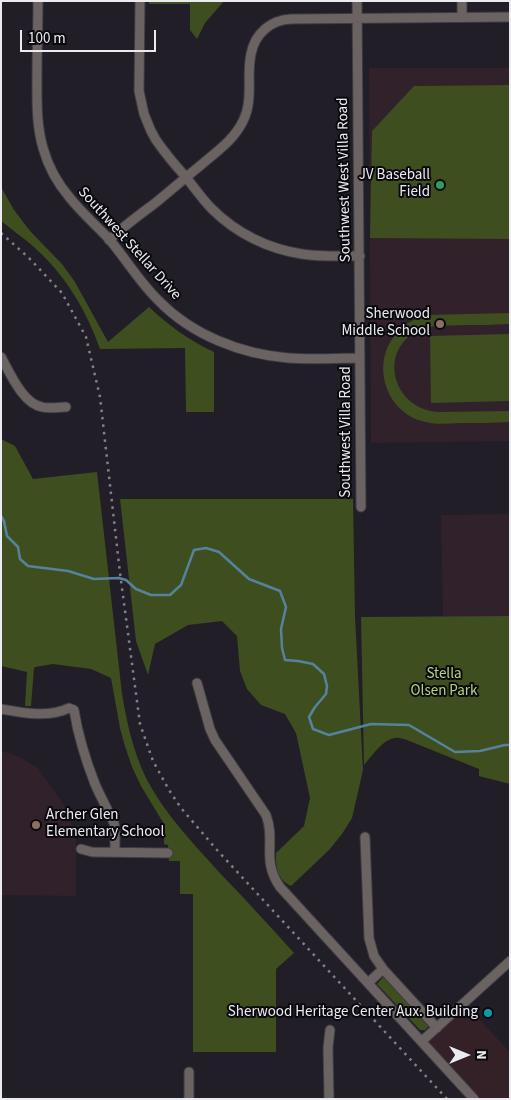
<!DOCTYPE html>
<html>
<head>
<meta charset="utf-8">
<style>
  body { margin:0 }
  #map { position:relative; width:511px; height:1100px; overflow:hidden; background:#211e28; font-family:"Source Sans 3",sans-serif }
  canvas { display:block }
  .frame { position:absolute; inset:0; border:2px solid #edebf2; pointer-events:none }
  .north { position:absolute; left:441px; top:1030px; width:50px; height:50px; -webkit-text-stroke:4px #0a090d; paint-order:stroke; rotate:90deg; font-size:14px; font-weight:700; line-height:20px; text-align:center; color:#edebf2 }
  .north::after { content:''; display:block; margin:auto; width:18px; height:22px; background:#edebf2; clip-path:polygon(50% 0,100% 100%,50% 72%,0 100%) }
  .scale { position:absolute; left:20px; top:30px; width:136px; height:22px; box-sizing:border-box; border:2px solid #edebf2; border-top:0; padding-left:6px; font-size:15px; line-height:18px; white-space:nowrap; color:#edebf2; -webkit-text-stroke:4px #0a090d; paint-order:stroke }
</style>
</head>
<body>
<div id="map">
<canvas width="511" height="1100"></canvas>
<div class="frame"></div>
<div class="north">N</div>
<div class="scale">100 m</div>
</div>
<script>
const ctx = document.querySelector('canvas').getContext('2d');
ctx.lineJoin = 'round';
function fillPath(path, color) {
  ctx.fillStyle = color;
  ctx.fill(path, 'evenodd');
}
function stroke(path, color, width, dash) {
  ctx.strokeStyle = color;
  ctx.lineWidth = width;
  ctx.lineCap = dash ? 'butt' : 'round';
  ctx.setLineDash(dash || []);
  ctx.stroke(path);
}
function write(font, color, halo, rows, align = 'center') {
  ctx.font = font + ' "Source Sans 3",sans-serif';
  ctx.lineWidth = 4;
  ctx.setLineDash([]);
  ctx.textBaseline = 'middle';
  ctx.strokeStyle = halo;
  ctx.fillStyle = color;
  for (const [text, x, y, turn = 0] of rows) {
    ctx.save();
    ctx.translate(x, y);
    ctx.rotate((+turn || 0) * Math.PI / 180);
    ctx.textAlign = isNaN(turn) ? turn : align;
    if (halo) ctx.strokeText(text, 0, 0);
    ctx.fillText(text, 0, 0);
    ctx.restore();
  }
}
fillPath(new Path2D(`
  M 464,1003 L 510,1052 L 510,1099 L 472,1099 L 418,1037 Z`), '#332127');
fillPath(new Path2D(`
  M 369,68 L 510,68 L 510,445 L 509,441 L 371,443 Z
  M 510,514 L 510,616 L 443,617 L 441,515 Z
  M 1,751 L 15,755 L 37,767 L 67,809 L 76,841 L 76,896 L 1,895 Z`), '#31212b');
fillPath(new Path2D(`
  M 149,1 L 224,1 L 205,23 L 197,39 L 190,30 L 190,4 L 149,4 Z
  M 510,85 L 510,239 L 370,238 L 372,131 L 414,86 Z
  M 1,187 L 14,210 L 30,231 L 62,264 L 75,282 L 108,342 L 149,307 C 168,325 190,341 214,352 L 214,412 L 186,412 L 185,348 L 100,349 C 87,311 65,275 35,248 C 24,238 12,230 1,221 Z
  M 510,313 L 510,324 C 494,325 479,325 464,325 C 449,326 432,324 418,331 C 377,351 393,409 438,412 L 510,411 L 510,422 C 493,423 477,423 460,423 C 446,424 432,425 418,420 C 384,407 372,363 395,335 C 403,324 414,319 427,315 Z
  M 510,334 L 510,401 L 431,403 L 430,336 Z
  M 1,439 L 15,446 L 33,479 L 97,472 L 122,694 C 127,723 133,751 146,778 C 164,813 192,842 218,871 C 244,898 269,925 294,953 L 276,969 L 276,1052 L 193,1052 L 193,894 L 180,894 L 180,861 L 169,861 L 168,845 L 164,844 L 164,824 L 141,786 L 132,767 L 124,743 L 120,728 L 111,678 L 91,669 L 53,664 L 35,667 L 34,668 L 31,706 L 25,706 L 27,672 L 1,666 Z
  M 120,499 L 353,499 L 355,617 L 363,770 L 352,818 L 342,834 L 329,850 L 291,886 C 277,879 276,868 276,853 L 304,826 L 310,798 L 296,733 L 285,714 L 261,705 L 247,689 L 240,671 L 237,636 L 222,621 L 188,625 L 155,644 L 148,675 L 136,641 Z
  M 510,616 L 510,784 L 479,776 L 479,769 L 407,740 C 403,739 398,737 395,738 C 382,740 372,756 364,765 L 361,617 Z
  M 385,975 L 429,1024 L 429,1026 L 425,1030 L 420,1030 L 377,984 Z`), '#3e4e1f');
stroke(new Path2D(`
  M 1,516 L 4,521 L 7,536 L 18,547 L 20,559 L 28,566 L 68,571 L 94,579 L 119,578 L 126,580 L 136,589 L 151,595 L 170,595 L 181,585 L 194,550 L 206,548 L 219,552 L 249,579 L 280,591 L 286,607 L 281,629 L 282,648 L 285,660 L 298,661 L 313,664 L 324,674 L 327,686 L 326,694 L 315,707 L 309,717 L 313,729 L 329,735 L 371,724 L 409,725 L 455,752 L 480,751 L 505,745 L 510,745`), '#56829d', 2.5);
const minor = new Path2D(`
  M 38,1 C 38,25 37,49 37,73 C 37,99 36,124 43,148 C 48,166 58,184 70,198 C 82,213 96,225 109,239 C 126,259 140,283 159,301 C 192,335 241,354 288,358 C 312,360 336,358 360,358
  M 140,1 L 139,91 L 144,114 L 151,131 L 156,140 C 165,153 175,165 185,176 C 194,187 202,199 212,209 C 236,233 268,249 302,254 C 321,257 341,256 360,256
  M 357,1 L 361,507
  M 462,17 L 462,1
  M 109,240 C 123,227 139,215 154,204 C 170,191 185,178 201,165 C 216,152 234,140 243,121 C 254,99 246,76 251,54 C 255,33 271,20 291,19 L 510,17
  M 1,357 C 10,373 23,404 42,407 C 50,409 58,407 66,407
  M 197,683 L 210,729 L 215,740 L 266,815 C 276,841 261,860 280,887 L 474,1099
  M 1,709 C 23,713 49,718 69,708 L 74,710 C 78,735 86,761 95,784 C 101,798 108,810 114,823 L 115,829 L 115,852
  M 365,837 L 369,938 L 374,956 L 383,969 L 368,983
  M 81,849 L 92,852 L 168,853
  M 383,969 L 437,1028
  M 422,1041 L 510,961
  M 189,1099 L 189,1072
  M 329,1099 L 328,1048 L 330,1030`);
stroke(minor, '#3e3b44', 11);
stroke(minor, '#6a6362', 9);
stroke(new Path2D(`
  M 1,233 L 29,258 L 62,293 L 86,337 L 100,397 L 120,573 L 140,724 L 153,761 L 169,790 L 181,808 L 217,850 L 447,1099`), '#828088', 2.5, [2.5, 5]);
for (const [x, y, r, color] of [
  [440,185,5,"#2e9e5b"],
  [440,324,5,"#8d6e63"],
  [36,825,5,"#8d6e63"],
  [488,1013,5,"#0f9aa8"]
]) {
  const dot = new Path2D();
  dot.arc(x, y, r, 0, 2 * Math.PI);
  ctx.fillStyle = color;
  ctx.fill(dot);
  stroke(dot, '#0a090d', 2);
}
write('15px', '#edebf2', '#0a090d', [
  ["JV Baseball",430,176],
  ["Field",430,193],
  ["Sherwood",430,315],
  ["Middle School",430,332],
  ["Archer Glen",46,816,"left"],
  ["Elementary School",46,833,"left"],
  ["Sherwood Heritage Center Aux. Building",478,1013]
], 'right');
write('15px', '#edebf2', '#0a090d', [
  ["Southwest West Villa Road",345,180,-91],
  ["Southwest Stellar Drive",129,244,48],
  ["Southwest Villa Road",347,432,-90]
]);
write('15px', '#b6d47f', '#0a090d', [
  ["Stella",444,675],
  ["Olsen Park",444,692]
]);
</script>
</body>
</html>
